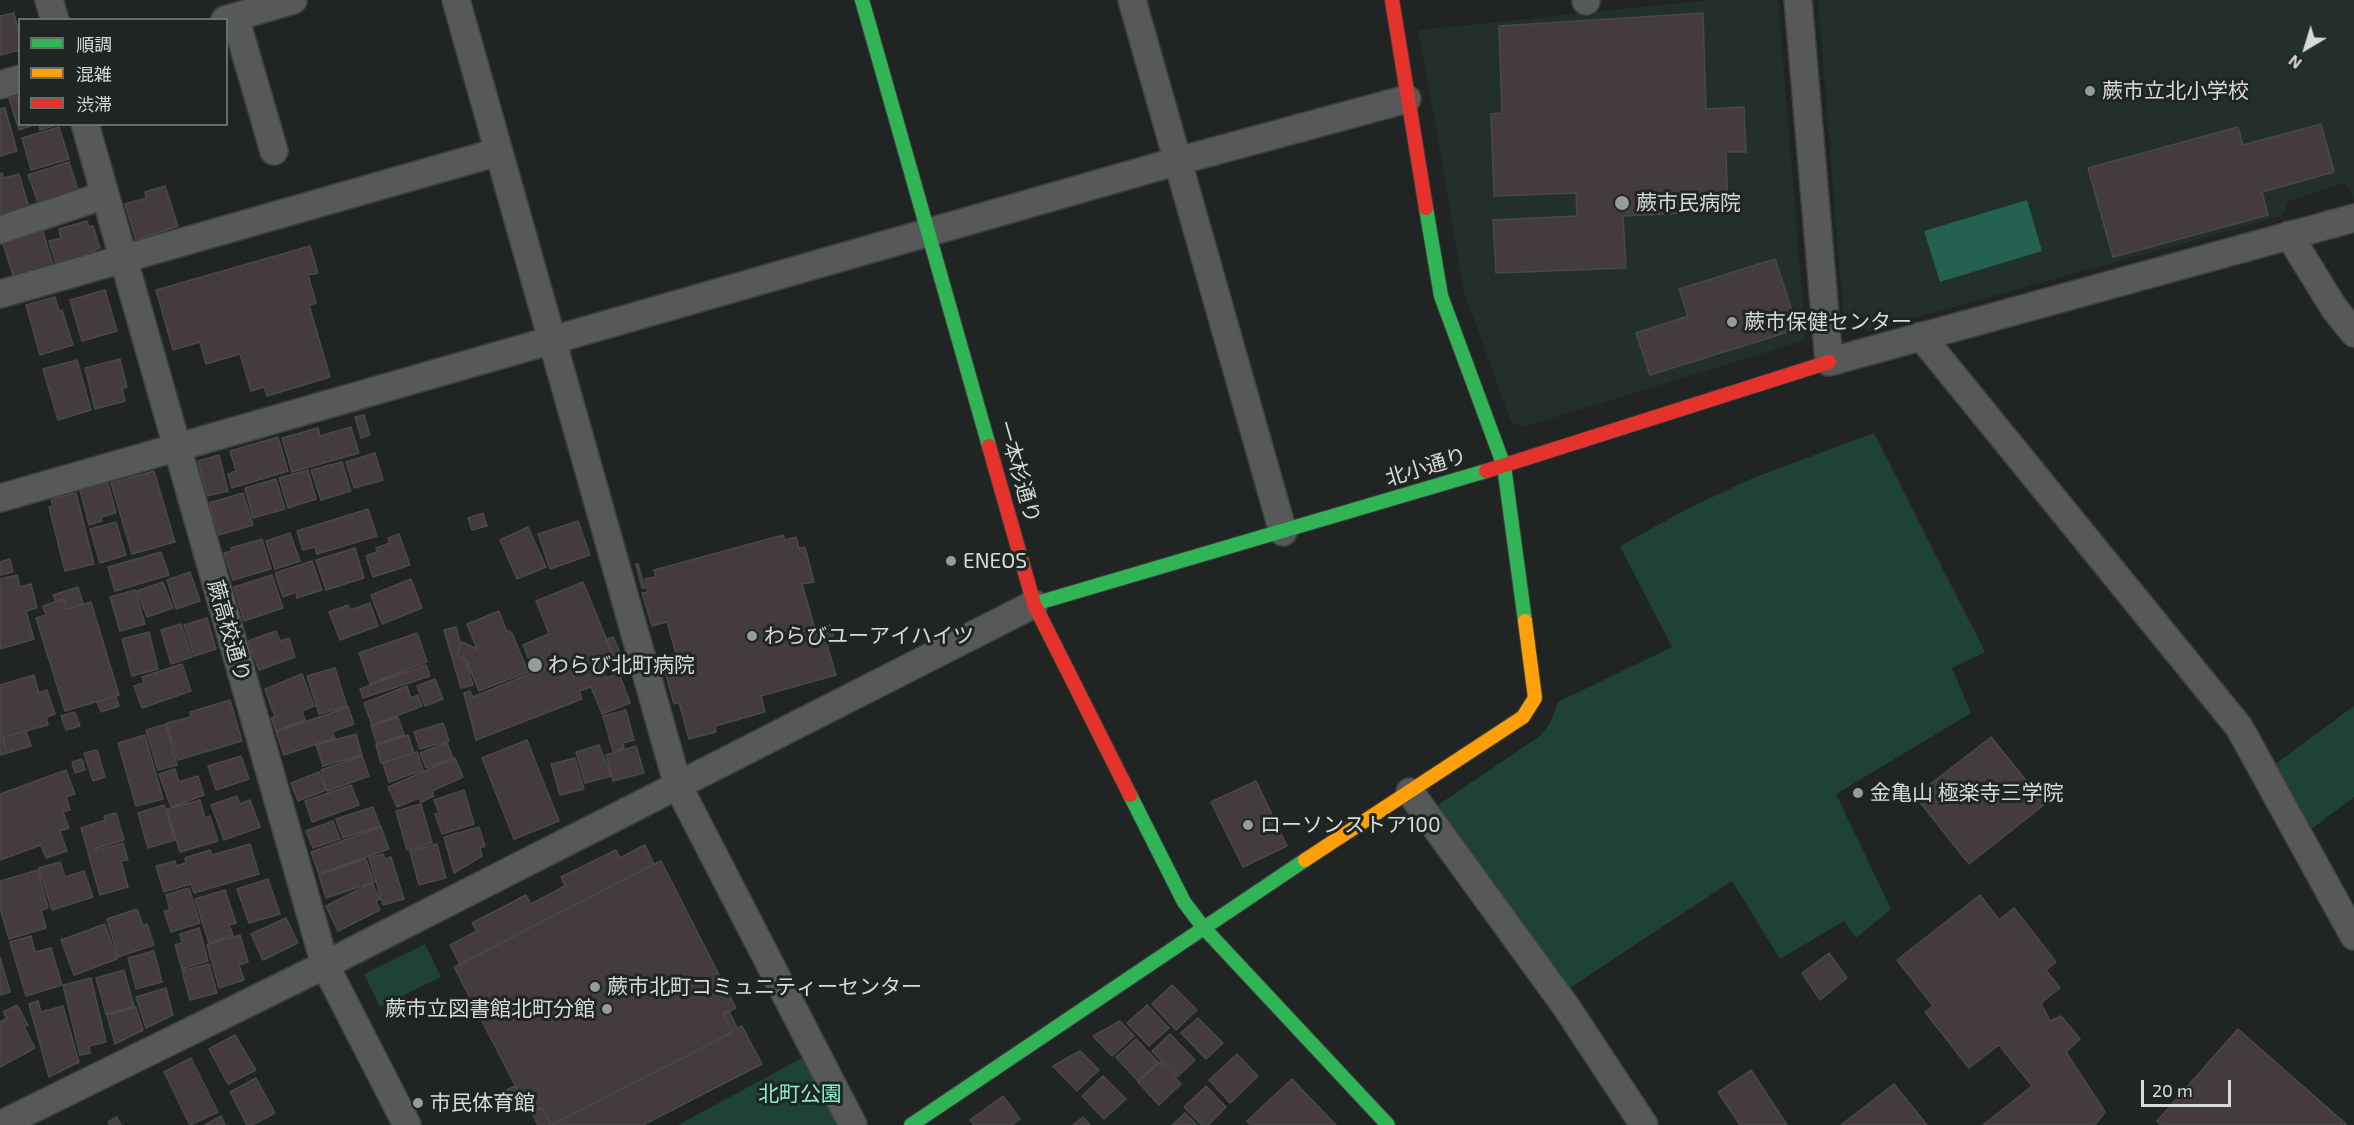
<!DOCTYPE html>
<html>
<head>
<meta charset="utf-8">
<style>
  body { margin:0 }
  #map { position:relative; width:2354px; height:1125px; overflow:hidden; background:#202422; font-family:"Exo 2","Noto Sans JP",sans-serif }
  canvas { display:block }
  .legend { position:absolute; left:18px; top:18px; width:210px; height:108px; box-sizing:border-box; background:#1f2523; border:2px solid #696e6c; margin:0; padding:8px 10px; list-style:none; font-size:18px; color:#d7dbda }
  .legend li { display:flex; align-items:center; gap:12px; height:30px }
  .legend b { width:30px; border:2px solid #696e6c }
  .north { position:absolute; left:2276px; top:18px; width:60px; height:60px; -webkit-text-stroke:4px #1f2523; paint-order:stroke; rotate:218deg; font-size:16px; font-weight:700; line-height:24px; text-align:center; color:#d7dbda }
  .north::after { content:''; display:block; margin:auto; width:21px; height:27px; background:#d7dbda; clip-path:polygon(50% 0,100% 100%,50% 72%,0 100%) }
  .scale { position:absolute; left:2141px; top:1080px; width:90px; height:27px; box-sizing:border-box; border:3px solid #d7dbda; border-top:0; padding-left:8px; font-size:18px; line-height:21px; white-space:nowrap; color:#d7dbda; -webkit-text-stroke:4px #1f2523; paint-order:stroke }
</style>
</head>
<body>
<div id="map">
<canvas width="2354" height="1125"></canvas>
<ul class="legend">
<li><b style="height:8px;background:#30b455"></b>順調</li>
<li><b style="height:8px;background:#ff9f0a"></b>混雑</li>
<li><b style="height:8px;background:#e5322d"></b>渋滞</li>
</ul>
<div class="north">N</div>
<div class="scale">20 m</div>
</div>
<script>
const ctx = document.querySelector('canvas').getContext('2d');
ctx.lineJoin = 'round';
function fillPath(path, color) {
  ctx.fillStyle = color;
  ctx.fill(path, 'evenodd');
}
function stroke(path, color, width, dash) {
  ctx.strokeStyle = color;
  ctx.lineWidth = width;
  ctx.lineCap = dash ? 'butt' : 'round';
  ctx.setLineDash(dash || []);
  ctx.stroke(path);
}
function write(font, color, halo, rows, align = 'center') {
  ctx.font = font + ' "Exo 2","Noto Sans JP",sans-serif';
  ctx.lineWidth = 6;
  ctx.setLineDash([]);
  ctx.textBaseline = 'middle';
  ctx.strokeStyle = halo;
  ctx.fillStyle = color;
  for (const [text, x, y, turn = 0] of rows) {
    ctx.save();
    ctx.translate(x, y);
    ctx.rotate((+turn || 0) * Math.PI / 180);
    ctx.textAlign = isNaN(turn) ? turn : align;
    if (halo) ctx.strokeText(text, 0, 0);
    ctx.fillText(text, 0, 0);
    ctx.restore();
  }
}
fillPath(new Path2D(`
  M 1710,0 L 1778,0 L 1806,340 L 1523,427 L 1511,422 L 1463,289 L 1434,116 L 1418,30 Z
  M 1818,0 L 2354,0 L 2354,201 L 2346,182 L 2288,202 L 2282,216 L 1867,331 L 1843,312 Z`), '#232f2b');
fillPath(new Path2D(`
  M 1874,433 L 1985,652 L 1952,668 L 1971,713 L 1836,794 L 1891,909 L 1856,938 L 1844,921 L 1780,959 L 1732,881 L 1565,991 L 1435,807 L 1540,736 L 1550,723 L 1558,702 L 1672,647 L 1620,546 L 1689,508 L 1753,478 Z
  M 2354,706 L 2354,797 L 2310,830 L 2274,765 Z
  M 425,944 L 441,977 L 380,1007 L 364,974 Z
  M 815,1051 L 853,1125 L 678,1125 Z`), '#1e4238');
fillPath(new Path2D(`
  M 2027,200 L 2042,251 L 1940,282 L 1924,231 Z`), '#236150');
const building = new Path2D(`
  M 14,13 L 20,38 L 20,50 L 0,55 L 0,16 Z
  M 1703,13 L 1706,109 L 1744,107 L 1746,152 L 1726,152 L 1728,211 L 1623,216 L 1626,268 L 1496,273 L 1493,220 L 1577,216 L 1576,193 L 1494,196 L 1491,114 L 1502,113 L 1499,26 Z
  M 20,95 L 20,124 L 36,124 L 19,130 L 9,98 Z
  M 5,108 L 17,151 L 0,156 L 0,109 Z
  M 39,124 L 59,124 L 40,130 Z
  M 2321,124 L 2334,172 L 2262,192 L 2268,215 L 2113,257 L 2088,168 L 2238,127 L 2243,145 Z
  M 59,127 L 69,159 L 31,170 L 22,138 Z
  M 69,162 L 79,193 L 39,205 L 28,175 Z
  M 2,173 L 4,178 L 19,174 L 29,208 L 0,216 L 0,174 Z
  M 165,186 L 178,226 L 136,240 L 125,204 L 146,198 L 145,192 Z
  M 87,221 L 89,227 L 93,226 L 100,248 L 94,250 L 96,258 L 58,270 L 49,241 L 61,238 L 59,229 Z
  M 43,231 L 54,269 L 15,281 L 3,244 Z
  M 310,246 L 318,273 L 308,275 L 316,303 L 309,305 L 330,377 L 267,396 L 264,387 L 251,391 L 240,354 L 206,364 L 200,342 L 173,350 L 156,290 Z
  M 1775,259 L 1798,329 L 1650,375 L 1636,333 L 1688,316 L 1679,289 Z
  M 105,290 L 117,331 L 82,341 L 70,300 Z
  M 55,297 L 59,311 L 62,310 L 73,345 L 40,355 L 26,305 Z
  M 120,359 L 127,387 L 122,388 L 125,401 L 95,409 L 85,368 Z
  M 77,360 L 91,410 L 58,420 L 43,369 Z
  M 364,415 L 370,435 L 361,438 L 355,417 Z
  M 351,427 L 359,453 L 292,472 L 282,438 L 318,428 L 320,436 Z
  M 278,437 L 288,471 L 232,488 L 228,474 L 236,471 L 230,451 Z
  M 375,453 L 383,480 L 354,488 L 346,462 Z
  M 219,455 L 228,491 L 207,496 L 198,461 Z
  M 342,462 L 351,491 L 321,500 L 311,470 Z
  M 308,470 L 316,499 L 288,508 L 279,478 Z
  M 154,471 L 175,542 L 132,554 L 111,483 Z
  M 276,479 L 285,509 L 253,518 L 245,488 Z
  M 108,483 L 116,513 L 101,517 L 102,521 L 89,525 L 80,490 Z
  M 76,493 L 94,564 L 65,571 L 49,507 L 53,506 L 51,499 Z
  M 243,493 L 253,525 L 219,535 L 209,503 Z
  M 368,509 L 377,536 L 317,554 L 315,547 L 303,550 L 297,531 Z
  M 483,513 L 487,526 L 472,530 L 468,518 Z
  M 578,521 L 590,555 L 550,569 L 538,534 Z
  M 116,522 L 126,555 L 100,563 L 90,529 Z
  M 528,527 L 546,567 L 517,579 L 500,540 Z
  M 290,533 L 300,561 L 275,569 L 266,541 Z
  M 399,534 L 410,565 L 373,577 L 366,556 L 377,552 L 376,548 L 390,543 L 388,538 Z
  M 783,535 L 785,540 L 796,537 L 799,548 L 805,547 L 814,582 L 802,584 L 815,629 L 830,625 L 835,643 L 827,645 L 836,675 L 761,696 L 765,712 L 715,726 L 716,732 L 689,739 L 679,702 L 674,704 L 665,671 L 680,667 L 667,622 L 652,626 L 642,593 L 648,592 L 645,579 L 656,577 L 654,570 Z
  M 262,539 L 271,569 L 233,580 L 224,553 L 232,551 L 231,548 Z
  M 355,548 L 364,578 L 326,590 L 316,560 Z
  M 161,552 L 169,575 L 115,591 L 108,567 Z
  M 10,559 L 13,572 L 0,575 L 0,562 Z
  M 312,561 L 322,590 L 297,598 L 296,592 L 283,597 L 275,573 Z
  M 636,564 L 638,564 L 645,588 L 642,588 Z
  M 190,572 L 200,601 L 176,609 L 167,580 Z
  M 17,575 L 20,587 L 31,584 L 37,608 L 26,611 L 34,639 L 0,649 L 0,579 Z
  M 272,575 L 283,608 L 244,621 L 234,587 Z
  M 411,579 L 422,608 L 382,624 L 371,595 Z
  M 163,582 L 173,608 L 147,617 L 137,591 Z
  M 583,582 L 615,660 L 602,667 L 606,678 L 619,673 L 630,703 L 602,714 L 591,687 L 579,691 L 582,699 L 476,740 L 464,693 L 470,691 L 473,697 L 534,672 L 523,645 L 549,634 L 536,601 Z
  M 78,587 L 83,604 L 67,609 L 64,599 L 56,602 L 53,595 Z
  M 135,590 L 145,624 L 120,631 L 110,597 Z
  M 64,599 L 67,609 L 91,602 L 119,695 L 65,711 L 36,618 L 46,615 L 43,606 Z
  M 370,603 L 378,626 L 340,640 L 329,612 L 348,605 L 350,610 Z
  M 499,611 L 506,630 L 512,633 L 528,672 L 479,691 L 466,660 L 457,655 L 462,642 L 477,649 L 467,624 Z
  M 207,618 L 216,649 L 194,656 L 184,625 Z
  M 181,624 L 192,657 L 171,664 L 161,630 Z
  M 456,627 L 461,645 L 457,655 L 465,659 L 473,685 L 461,688 L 444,630 Z
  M 276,631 L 280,641 L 289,638 L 295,657 L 259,670 L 248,641 Z
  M 149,632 L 158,669 L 132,676 L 122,639 Z
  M 417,633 L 427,662 L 370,684 L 359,653 Z
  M 613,637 L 622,657 L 615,660 L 606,640 Z
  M 182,664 L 191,691 L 142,708 L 134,686 L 144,683 L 142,677 Z
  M 426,665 L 430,676 L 363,698 L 360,689 Z
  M 335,668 L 347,706 L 319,714 L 307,676 Z
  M 302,674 L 314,706 L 302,711 L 305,720 L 276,731 L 271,718 L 275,717 L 265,689 Z
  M 34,675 L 39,693 L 47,690 L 55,714 L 46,717 L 48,725 L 3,737 L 7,753 L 0,755 L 0,685 Z
  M 435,679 L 443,699 L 425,706 L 417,686 Z
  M 407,686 L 411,698 L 418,695 L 422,706 L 372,725 L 364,703 Z
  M 116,696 L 119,706 L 101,712 L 97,702 Z
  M 230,700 L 242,741 L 178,760 L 167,723 L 191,717 L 190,712 Z
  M 348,707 L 354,724 L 332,732 L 335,738 L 284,755 L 276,732 Z
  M 626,710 L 634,740 L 623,743 L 624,748 L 613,751 L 603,716 Z
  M 75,712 L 80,726 L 66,730 L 61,716 Z
  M 398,717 L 404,735 L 377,744 L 371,726 Z
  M 443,723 L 449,741 L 420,749 L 414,732 Z
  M 166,724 L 177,765 L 158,770 L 146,730 Z
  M 26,731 L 31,746 L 7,753 L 3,737 Z
  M 356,734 L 362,755 L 323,766 L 316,745 Z
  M 145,735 L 163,799 L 136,806 L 118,743 Z
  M 408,735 L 414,753 L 381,763 L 376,745 Z
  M 1991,737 L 2045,804 L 1969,864 L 1915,796 Z
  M 527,740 L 559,821 L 514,839 L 482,758 Z
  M 447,743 L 453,758 L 426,768 L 420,753 Z
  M 599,745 L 611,776 L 585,783 L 576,752 Z
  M 636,746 L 644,773 L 613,781 L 606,755 Z
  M 97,750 L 105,777 L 93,781 L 84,753 Z
  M 417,752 L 423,770 L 389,782 L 383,763 Z
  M 241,756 L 249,779 L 216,790 L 208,766 Z
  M 362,756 L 369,776 L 327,791 L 321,770 Z
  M 455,758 L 463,777 L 432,791 L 434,796 L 421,802 L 419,798 L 397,807 L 388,787 Z
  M 575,758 L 584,789 L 560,795 L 551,764 Z
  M 82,759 L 85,770 L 75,773 L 72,762 Z
  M 175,769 L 179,782 L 198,776 L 204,795 L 171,807 L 159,774 Z
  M 66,770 L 75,794 L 66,797 L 70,810 L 63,812 L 69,828 L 60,831 L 67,851 L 46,858 L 41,845 L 0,860 L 0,794 Z
  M 319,772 L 326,790 L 298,801 L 291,783 Z
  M 1256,781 L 1287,846 L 1243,867 L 1211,802 Z
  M 351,785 L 359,805 L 312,822 L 305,801 Z
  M 464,790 L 474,824 L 442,834 L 435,814 L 439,813 L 434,800 Z
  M 237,796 L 240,804 L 250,800 L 260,827 L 224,840 L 211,805 Z
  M 200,800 L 205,818 L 210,816 L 218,841 L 180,852 L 167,809 Z
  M 421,804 L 432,843 L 407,850 L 396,811 Z
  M 164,805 L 175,840 L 148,848 L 138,813 Z
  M 373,807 L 380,826 L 343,838 L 336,819 Z
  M 116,813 L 124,840 L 88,851 L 81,828 L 105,820 L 104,816 Z
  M 333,821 L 340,839 L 313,848 L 306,831 Z
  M 381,827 L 389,849 L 319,874 L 311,852 Z
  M 479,827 L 485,846 L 480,848 L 482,856 L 454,873 L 444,837 Z
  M 123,843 L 128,860 L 121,861 L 128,887 L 100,895 L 88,853 Z
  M 250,844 L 259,874 L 194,893 L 191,884 L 164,892 L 156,866 L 175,861 L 176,866 L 186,863 L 185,858 L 210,850 L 212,855 Z
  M 437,844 L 446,878 L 419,885 L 410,851 Z
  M 645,845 L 654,864 L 460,964 L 450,945 L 477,931 L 472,923 L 526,895 L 531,904 L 565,886 L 561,877 L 616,850 L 620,858 Z
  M 383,854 L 385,859 L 391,857 L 404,899 L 383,905 L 369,858 Z
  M 366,859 L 374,882 L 326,898 L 319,875 Z
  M 661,861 L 736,1008 L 723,1014 L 733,1032 L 551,1125 L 542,1107 L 530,1114 L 454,967 Z
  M 60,862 L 65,877 L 84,871 L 93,897 L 52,910 L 39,868 Z
  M 38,870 L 48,908 L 41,910 L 46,928 L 9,939 L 0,908 L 0,881 Z
  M 268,879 L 280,914 L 249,923 L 237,889 Z
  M 372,883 L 380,899 L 376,901 L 380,910 L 338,931 L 326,906 Z
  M 189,888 L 200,923 L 171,932 L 164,911 L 170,910 L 166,895 Z
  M 225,890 L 236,923 L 229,925 L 233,935 L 209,943 L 195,899 Z
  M 1980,895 L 1999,920 L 2014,908 L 2056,962 L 2046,970 L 2060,988 L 2041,1003 L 2050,1021 L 2061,1016 L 2080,1039 L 2066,1052 L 2105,1112 L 2095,1125 L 1983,1125 L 2032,1086 L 1999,1045 L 1969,1068 L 1925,1012 L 1933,1006 L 1897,960 Z
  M 137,909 L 143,926 L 147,924 L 154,945 L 118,957 L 107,919 Z
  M 286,918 L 298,943 L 263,960 L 251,934 Z
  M 105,924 L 117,959 L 74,975 L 61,940 Z
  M 199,928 L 208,961 L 182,969 L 175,945 L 182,943 L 180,934 Z
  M 240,935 L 248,962 L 239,965 L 244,980 L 219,988 L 207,945 Z
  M 31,936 L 35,952 L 51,948 L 62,985 L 26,996 L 10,942 Z
  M 154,951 L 162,982 L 136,989 L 128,958 Z
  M 1829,953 L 1847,978 L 1820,1000 L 1802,973 Z
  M 0,957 L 10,992 L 0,995 Z
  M 209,964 L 217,993 L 190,1000 L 182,971 Z
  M 124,970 L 134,1006 L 106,1014 L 96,978 Z
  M 91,978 L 106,1042 L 89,1046 L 90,1053 L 80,1055 L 63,985 Z
  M 1172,985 L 1197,1010 L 1176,1030 L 1152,1004 Z
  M 166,988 L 173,1015 L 146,1028 L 136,997 Z
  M 38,1001 L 41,1012 L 63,1006 L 79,1062 L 49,1077 L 29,1004 Z
  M 17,1005 L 28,1025 L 24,1027 L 35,1048 L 0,1067 L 0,1022 L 7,1018 L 3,1012 Z
  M 1147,1005 L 1169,1028 L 1149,1046 L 1127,1023 Z
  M 136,1007 L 143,1030 L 115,1044 L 107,1015 Z
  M 729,1011 L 737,1028 L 742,1026 L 762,1064 L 643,1125 L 552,1125 L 733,1032 L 723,1014 Z
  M 1198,1018 L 1223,1043 L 1206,1059 L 1181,1033 Z
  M 1120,1021 L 1134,1036 L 1112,1056 L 1093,1036 Z
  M 2238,1029 L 2347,1125 L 2161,1125 L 2157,1121 Z
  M 1170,1034 L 1195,1060 L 1177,1077 L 1152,1051 Z
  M 235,1035 L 256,1070 L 228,1084 L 209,1049 Z
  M 1136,1039 L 1158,1062 L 1138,1081 L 1116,1057 Z
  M 1080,1051 L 1099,1070 L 1077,1091 L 1053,1066 Z
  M 1237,1054 L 1258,1076 L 1230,1103 L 1209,1080 Z
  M 191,1058 L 218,1112 L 190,1125 L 164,1072 Z
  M 1160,1062 L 1181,1084 L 1159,1105 L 1138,1082 Z
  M 1751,1070 L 1787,1125 L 1740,1125 L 1718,1092 Z
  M 1103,1076 L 1126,1099 L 1104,1119 L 1082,1096 Z
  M 256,1078 L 275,1113 L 252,1125 L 247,1125 L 230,1092 Z
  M 1292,1079 L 1336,1125 L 1251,1125 L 1247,1121 Z
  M 1894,1084 L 1927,1125 L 1841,1125 Z
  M 515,1086 L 525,1104 L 512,1111 L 502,1092 Z
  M 1206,1086 L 1226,1107 L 1208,1125 L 1202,1125 L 1184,1107 Z
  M 1003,1096 L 1020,1119 L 1012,1125 L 974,1125 L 970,1120 Z
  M 542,1107 L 551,1125 L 538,1125 L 532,1113 Z
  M 1185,1113 L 1197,1125 L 1172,1125 Z
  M 221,1116 L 225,1125 L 205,1125 Z
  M 117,1117 L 121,1125 L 110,1125 L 108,1122 Z
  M 1083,1117 L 1090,1125 L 1073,1125 Z`);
fillPath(building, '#433b3f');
stroke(building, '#494949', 1.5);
const street = new Path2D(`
  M 49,0 L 55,20
  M 456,0 L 678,786 L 853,1125
  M 1132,0 L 1283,532
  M 1586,0 L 1586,1
  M 1798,0 L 1829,362 L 2354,218
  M 235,17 L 274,151
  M 225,20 L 293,0
  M 0,85 L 20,79
  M 85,124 L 325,965 L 407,1125
  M 0,230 L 105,195
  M 2289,235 L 2334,308 L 2354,333
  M 0,294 L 498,152
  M 1921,336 L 2239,727 L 2354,936
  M 0,498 L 1178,161 L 1407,99
  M 1410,792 L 1567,1008 L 1644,1125
  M 0,1125 L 325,965 L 1034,604`);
const fast = new Path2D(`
  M 862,0 L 989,446
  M 1426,208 L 1441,296 L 1504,466 L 1525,621
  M 1034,604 L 1486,471
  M 1130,795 L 1184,902 L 1203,927 L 1388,1125
  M 911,1125 L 1305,860`);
const slow = new Path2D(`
  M 1305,860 L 1523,717 L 1535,698 L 1525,621`);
const jam = new Path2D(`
  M 1392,0 L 1426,208
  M 989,446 L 1034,604 L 1130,795
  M 1486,471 L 1829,362`);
stroke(street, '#3e403f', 30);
stroke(fast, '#3e403f', 16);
stroke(slow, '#3e403f', 16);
stroke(jam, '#3e403f', 16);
stroke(street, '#575958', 27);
stroke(fast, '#30b455', 14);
stroke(slow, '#ff9f0a', 14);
stroke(jam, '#e5322d', 14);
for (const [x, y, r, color] of [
  [2090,91,6,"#979b9a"],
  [1622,203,8,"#979b9a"],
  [1732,322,6,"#979b9a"],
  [951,561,6,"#979b9a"],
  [752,636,6,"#979b9a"],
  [535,665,8,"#979b9a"],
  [1858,793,6,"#979b9a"],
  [1248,825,6,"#979b9a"],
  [595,987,6,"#979b9a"],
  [607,1009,6,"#979b9a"],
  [418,1103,6,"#979b9a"]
]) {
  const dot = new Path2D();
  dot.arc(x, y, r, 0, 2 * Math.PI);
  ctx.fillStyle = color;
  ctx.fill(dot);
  stroke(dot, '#1f2523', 2);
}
write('21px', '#d7dbda', '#1f2523', [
  ["蕨市立北小学校",2102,91],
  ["蕨市民病院",1636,203],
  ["蕨市保健センター",1744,322],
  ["ENEOS",963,561],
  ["わらびユーアイハイツ",764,636],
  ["わらび北町病院",548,665],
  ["金亀山 極楽寺三学院",1870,793],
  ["ローソンストア100",1260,825],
  ["蕨市北町コミュニティーセンター",607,987],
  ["蕨市立図書館北町分館",595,1009,"right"],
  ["市民体育館",430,1103]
], 'left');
write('21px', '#d7dbda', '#1f2523', [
  ["北小通り",1426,467,-17],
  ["一本杉通り",1019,472,74],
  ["蕨高校通り",229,631,74]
]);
write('21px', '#8aeecf', '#1f2523', [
  ["北町公園",800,1094]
]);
</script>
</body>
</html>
